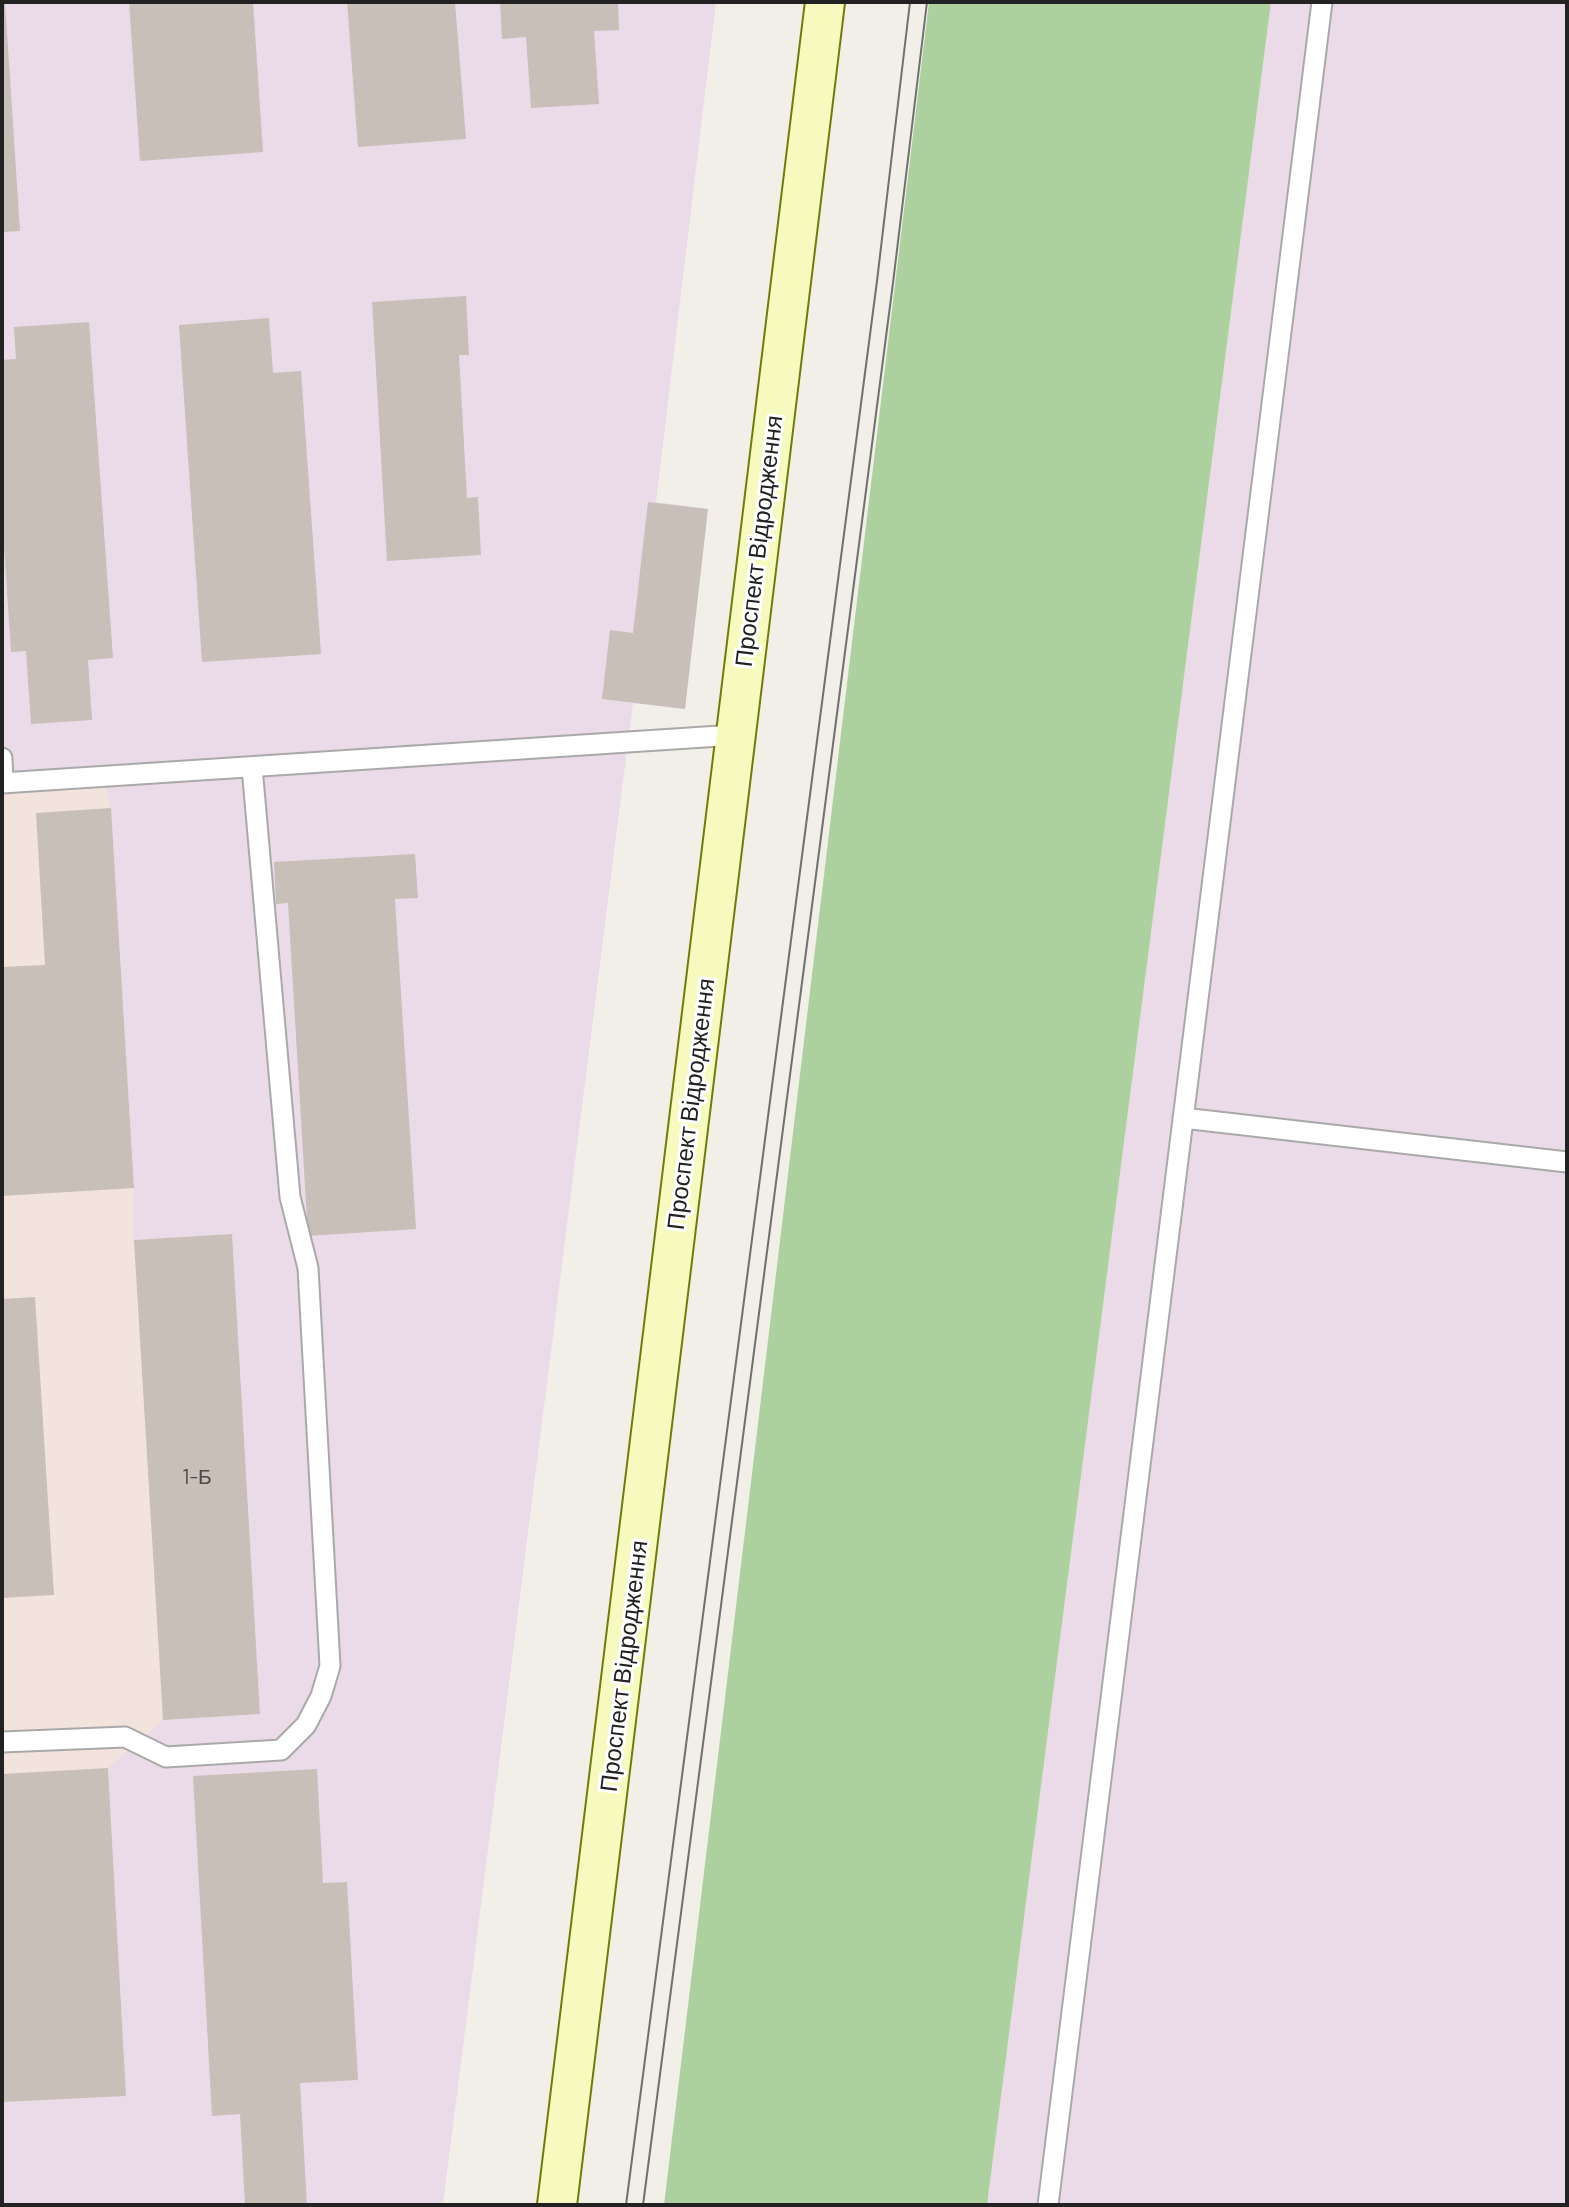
<!DOCTYPE html>
<html>
<head>
<meta charset="utf-8">
<style>
  body { margin:0 }
  #map { position:relative; width:1569px; height:2207px; overflow:hidden; background:#f2efe9; font-family:Barlow,sans-serif }
  canvas { display:block }
  .frame { position:absolute; inset:0; border:4px solid #222; pointer-events:none }
</style>
</head>
<body>
<div id="map">
<canvas width="1569" height="2207"></canvas>
<div class="frame"></div>
</div>
<script>
const ctx = document.querySelector('canvas').getContext('2d');
ctx.lineJoin = 'round';
function fillPath(path, color) {
  ctx.fillStyle = color;
  ctx.fill(path, 'evenodd');
}
function stroke(path, color, width, dash) {
  ctx.strokeStyle = color;
  ctx.lineWidth = width;
  ctx.lineCap = dash ? 'butt' : 'round';
  ctx.setLineDash(dash || []);
  ctx.stroke(path);
}
function write(font, color, halo, rows, align = 'center') {
  ctx.font = font + ' Barlow,sans-serif';
  ctx.lineWidth = 6;
  ctx.setLineDash([]);
  ctx.textBaseline = 'middle';
  ctx.strokeStyle = halo;
  ctx.fillStyle = color;
  for (const [text, x, y, turn = 0] of rows) {
    ctx.save();
    ctx.translate(x, y);
    ctx.rotate((+turn || 0) * Math.PI / 180);
    ctx.textAlign = isNaN(turn) ? turn : align;
    if (halo) ctx.strokeText(text, 0, 0);
    ctx.fillText(text, 0, 0);
    ctx.restore();
  }
}
fillPath(new Path2D(`
  M 2,2 L 716,2 L 656,502 L 708,509 L 685,709 L 633,703 L 443,2205 L 2,2205 Z
  M 1271,2 L 1567,2 L 1567,2205 L 987,2205 Z`), '#ebdbe8');
fillPath(new Path2D(`
  M 104,776 L 111,809 L 134,1188 L 134,1240 L 232,1234 L 260,1714 L 163,1720 L 108,1768 L 126,2096 L 2,2102 L 2,783 Z`), '#f3e3dd');
fillPath(new Path2D(`
  M 929,2 L 1271,2 L 987,2205 L 664,2205 Z`), '#add19e');
fillPath(new Path2D(`
  M 2,2 L 5,2 L 20,231 L 2,232 Z
  M 129,2 L 253,2 L 263,152 L 140,161 Z
  M 347,2 L 455,2 L 466,139 L 358,147 Z
  M 500,2 L 618,2 L 619,30 L 594,31 L 599,104 L 531,108 L 526,37 L 502,39 Z
  M 466,296 L 469,355 L 459,355 L 467,498 L 478,497 L 481,555 L 387,561 L 372,302 Z
  M 269,318 L 273,373 L 301,371 L 321,654 L 202,662 L 179,325 Z
  M 89,322 L 113,658 L 88,660 L 92,720 L 31,724 L 26,651 L 11,652 L 2,516 L 2,360 L 16,359 L 14,327 Z
  M 648,502 L 708,509 L 685,709 L 602,699 L 610,630 L 633,633 Z
  M 111,808 L 134,1188 L 2,1196 L 2,967 L 45,965 L 36,813 Z
  M 415,854 L 418,898 L 395,899 L 416,1229 L 308,1236 L 288,903 L 276,904 L 274,862 Z
  M 232,1234 L 260,1714 L 163,1720 L 134,1240 Z
  M 35,1297 L 54,1595 L 2,1598 L 2,1299 Z
  M 108,1768 L 126,2096 L 2,2102 L 2,1774 Z
  M 317,1769 L 323,1883 L 347,1882 L 358,2080 L 300,2083 L 307,2205 L 245,2205 L 240,2114 L 212,2116 L 193,1776 Z`), '#c7bfb8');
const lane = new Path2D(`
  M 2,758 L 3,783
  M 2,783 L 735,735
  M 1183,1118 L 1567,1162
  M 2,1742 L 125,1737 L 166,1757 L 281,1750 L 306,1725 L 321,1696 L 330,1666 L 308,1268 L 290,1197 L 252,767
  M 1048,2205 L 1322,2`);
const secondary = new Path2D(`
  M 557,2205 L 825,2`);
stroke(lane, '#a9a9a9', 23);
stroke(secondary, '#707d05', 42);
stroke(lane, '#fff', 19);
stroke(secondary, '#f7fabf', 38);
stroke(new Path2D(`
  M 626,2205 L 877,281 L 910,2
  M 643,2205 L 893,283 L 927,2`), '#707070', 2);
write('21px', '#4b4948', null, [
  ["1-Б",197,1477]
]);
write('24px', '#222', '#fff', [
  ["Проспект Відродження",759,541,-83],
  ["Проспект Відродження",691,1104,-83],
  ["Проспект Відродження",624,1666,-83]
]);
</script>
</body>
</html>
